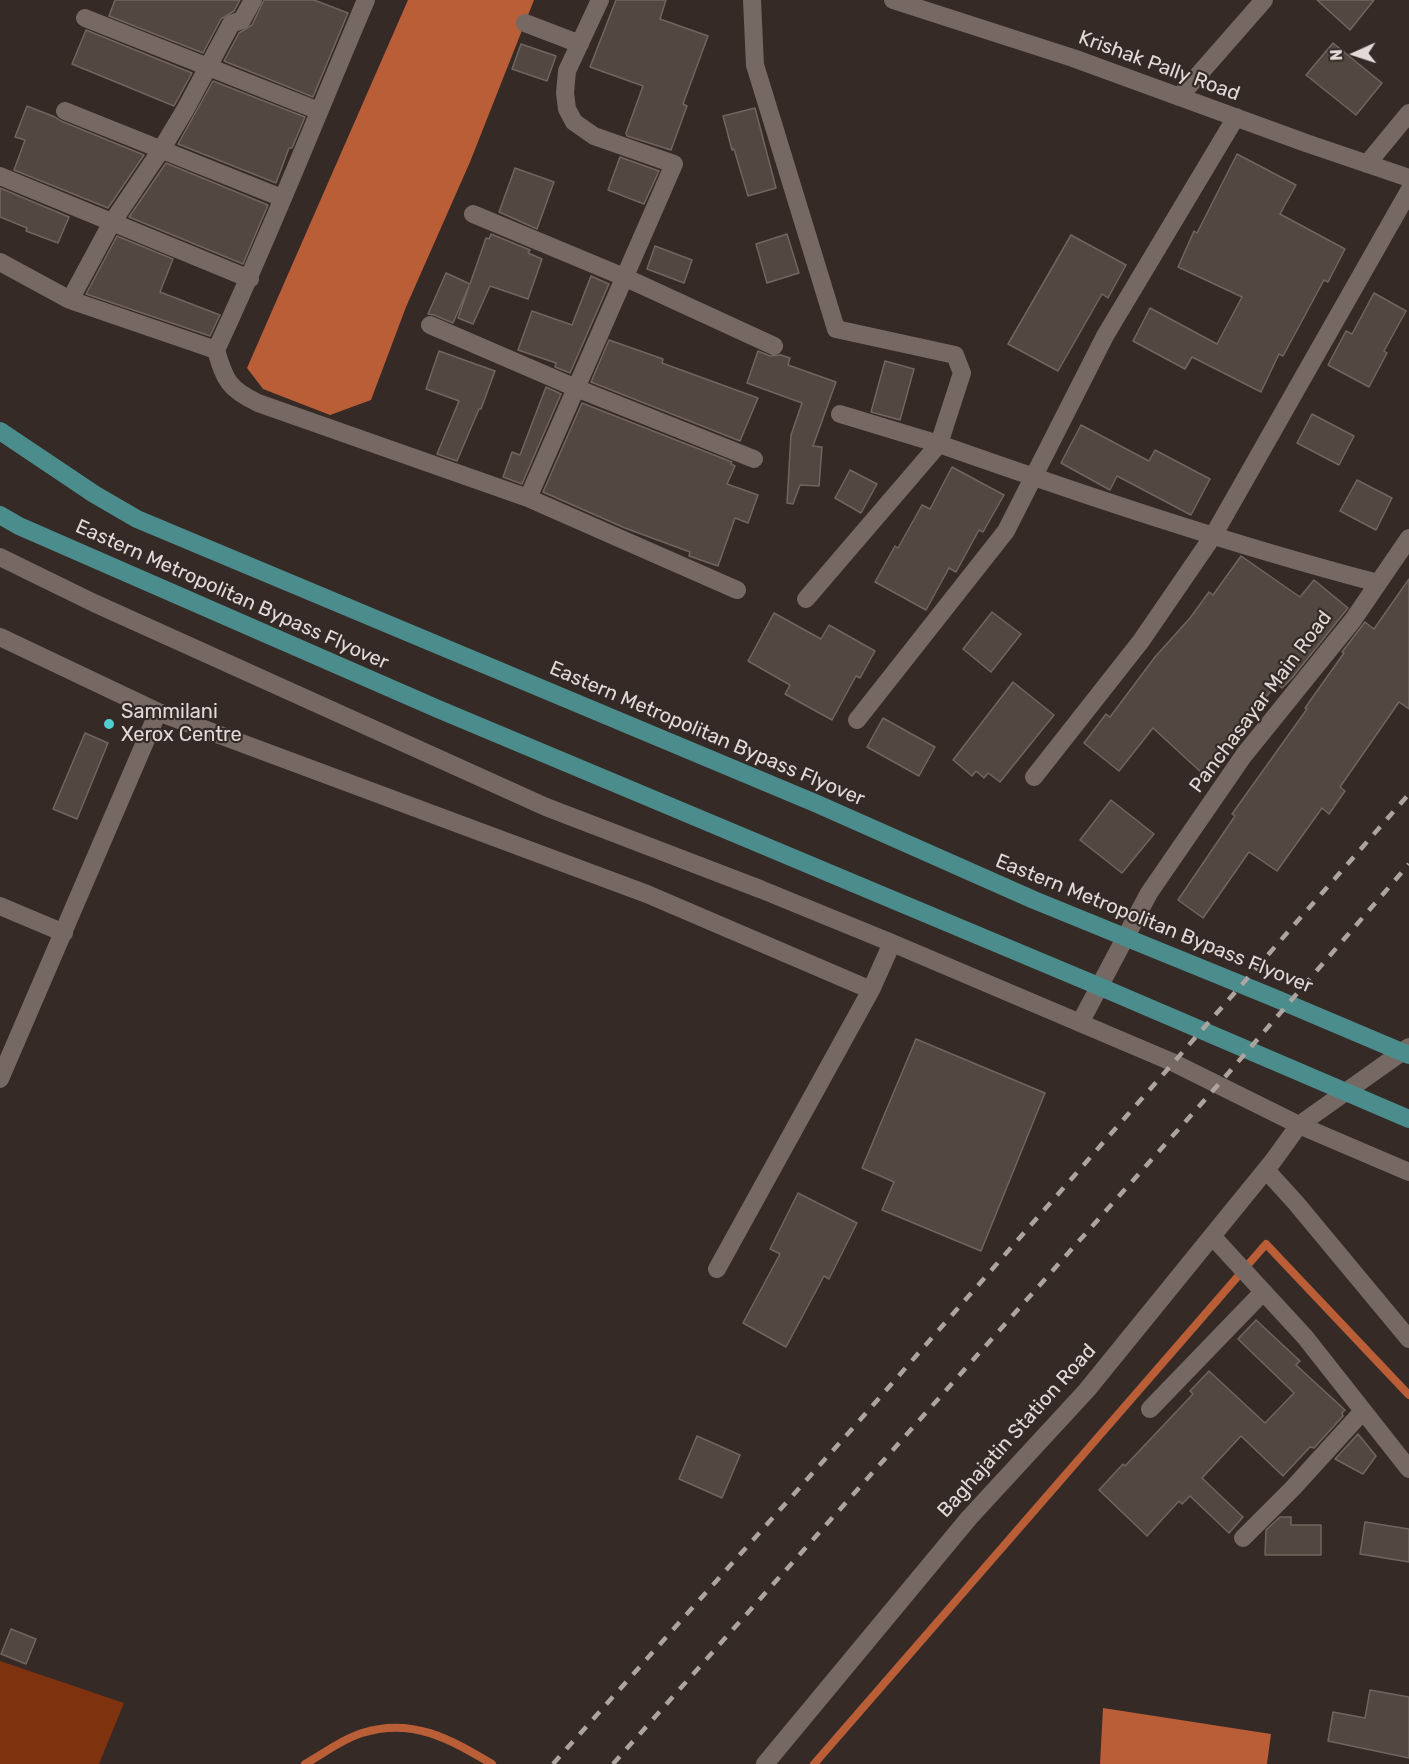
<!DOCTYPE html>
<html>
<head>
<meta charset="utf-8">
<style>
  body { margin:0 }
  #map { position:relative; width:1409px; height:1764px; overflow:hidden; background:#362a26; font-family:Rubik,sans-serif }
  canvas { display:block }
  .north { position:absolute; left:1325px; top:24px; width:60px; height:60px; -webkit-text-stroke:4px #362a26; paint-order:stroke; rotate:267deg; font-size:16px; font-weight:700; line-height:24px; text-align:center; color:#e2dad7 }
  .north::after { content:''; display:block; margin:auto; width:21px; height:27px; background:#e2dad7; clip-path:polygon(50% 0,100% 100%,50% 72%,0 100%) }
</style>
</head>
<body>
<div id="map">
<canvas width="1409" height="1764"></canvas>
<div class="north">N</div>
</div>
<script>
const ctx = document.querySelector('canvas').getContext('2d');
ctx.lineJoin = 'round';
function fillPath(path, color) {
  ctx.fillStyle = color;
  ctx.fill(path, 'evenodd');
}
function stroke(path, color, width, dash) {
  ctx.strokeStyle = color;
  ctx.lineWidth = width;
  ctx.lineCap = dash ? 'butt' : 'round';
  ctx.setLineDash(dash || []);
  ctx.stroke(path);
}
function write(font, color, halo, rows, align = 'center') {
  ctx.font = font + ' Rubik,sans-serif';
  ctx.lineWidth = 4.5;
  ctx.setLineDash([]);
  ctx.textBaseline = 'middle';
  ctx.strokeStyle = halo;
  ctx.fillStyle = color;
  for (const [text, x, y, turn = 0] of rows) {
    ctx.save();
    ctx.translate(x, y);
    ctx.rotate((+turn || 0) * Math.PI / 180);
    ctx.textAlign = isNaN(turn) ? turn : align;
    if (halo) ctx.strokeText(text, 0, 0);
    ctx.fillText(text, 0, 0);
    ctx.restore();
  }
}
fillPath(new Path2D(`
  M 0,1661 L 124,1703 L 99,1764 L 0,1764 Z`), '#7f320e');
fillPath(new Path2D(`
  M 408,0 L 534,0 L 470,162 L 406,307 L 371,400 L 330,415 L 263,389 L 247,368 Z
  M 1103,1708 L 1271,1734 L 1267,1764 L 1100,1764 Z`), '#b95e37');
stroke(new Path2D(`
  M 305,1764 C 323,1754 342,1739 362,1733 C 412,1717 450,1739 492,1764
  M 814,1764 L 1266,1244 L 1409,1395`), '#b95e37', 8);
const building = new Path2D(`
  M 115,0 L 240,0 L 234,11 L 221,19 L 203,53 L 109,16 Z
  M 264,0 L 314,0 L 348,13 L 313,97 L 224,61 L 239,33 L 252,25 Z
  M 616,0 L 666,0 L 660,19 L 708,36 L 683,104 L 687,106 L 671,150 L 627,136 L 626,133 L 643,86 L 590,67 Z
  M 1317,0 L 1374,0 L 1350,30 Z
  M 86,30 L 192,73 L 174,106 L 72,64 Z
  M 1333,43 L 1382,83 L 1356,115 L 1306,75 Z
  M 521,44 L 556,56 L 547,81 L 512,69 Z
  M 213,81 L 305,117 L 292,148 L 289,148 L 276,183 L 178,144 Z
  M 27,106 L 55,117 L 61,121 L 144,155 L 108,208 L 14,170 L 25,140 L 15,137 Z
  M 755,108 L 776,188 L 748,196 L 734,149 L 732,150 L 723,116 Z
  M 1237,154 L 1296,185 L 1280,214 L 1345,249 L 1328,282 L 1324,280 L 1283,356 L 1279,354 L 1261,392 L 1192,357 L 1185,369 L 1133,341 L 1150,308 L 1217,344 L 1242,297 L 1178,267 L 1194,231 L 1197,233 Z
  M 620,157 L 659,171 L 644,204 L 608,190 Z
  M 166,163 L 268,205 L 243,264 L 129,217 Z
  M 515,168 L 554,182 L 537,229 L 499,212 Z
  M 0,188 L 69,217 L 58,243 L 26,231 L 27,228 L 0,217 Z
  M 491,234 L 530,250 L 528,253 L 542,259 L 528,299 L 490,286 L 473,324 L 458,318 L 469,286 L 453,323 L 434,315 L 428,314 L 446,273 L 470,284 L 486,238 L 489,239 Z
  M 787,234 L 799,273 L 767,283 L 756,244 Z
  M 1071,235 L 1126,265 L 1108,298 L 1102,294 L 1058,371 L 1008,344 Z
  M 117,236 L 173,259 L 160,292 L 220,315 L 210,336 L 86,294 Z
  M 655,246 L 692,260 L 684,283 L 647,269 Z
  M 591,276 L 609,284 L 570,373 L 555,367 L 556,363 L 518,350 L 532,311 L 572,325 Z
  M 1374,293 L 1406,311 L 1384,351 L 1387,353 L 1369,387 L 1328,365 L 1346,331 L 1352,334 Z
  M 609,340 L 663,359 L 662,363 L 758,398 L 740,441 L 591,382 Z
  M 439,351 L 495,371 L 481,409 L 479,409 L 457,461 L 437,454 L 459,401 L 426,389 Z
  M 758,351 L 770,356 L 781,355 L 790,358 L 788,365 L 836,382 L 813,446 L 822,447 L 819,486 L 800,485 L 793,504 L 787,503 L 791,435 L 802,403 L 747,383 Z
  M 885,361 L 914,369 L 900,420 L 871,412 Z
  M 546,387 L 561,394 L 522,484 L 503,477 L 512,452 L 520,455 Z
  M 582,403 L 732,462 L 731,464 L 735,466 L 727,484 L 758,495 L 748,523 L 735,518 L 718,566 L 689,556 L 690,552 L 625,528 L 543,492 Z
  M 1312,414 L 1354,436 L 1339,465 L 1297,443 Z
  M 1081,425 L 1149,461 L 1155,450 L 1210,479 L 1191,515 L 1117,476 L 1110,490 L 1061,463 Z
  M 952,467 L 1004,495 L 983,532 L 979,530 L 956,572 L 949,568 L 926,610 L 875,582 L 895,546 L 898,548 L 922,505 L 930,509 Z
  M 850,470 L 877,484 L 861,513 L 835,498 Z
  M 1357,480 L 1392,498 L 1376,530 L 1340,511 Z
  M 1241,556 L 1300,597 L 1314,580 L 1348,608 L 1292,678 L 1282,688 L 1277,684 L 1233,736 L 1236,739 L 1203,774 L 1153,728 L 1119,771 L 1084,743 L 1106,714 L 1110,717 L 1155,657 L 1190,618 L 1209,592 L 1213,595 Z
  M 1409,579 L 1409,709 L 1399,702 L 1340,787 L 1345,791 L 1329,814 L 1322,808 L 1277,871 L 1249,852 L 1203,918 L 1178,900 L 1235,816 L 1232,814 L 1307,709 L 1305,708 L 1344,653 L 1342,652 L 1365,622 L 1374,629 Z
  M 992,612 L 1021,634 L 991,672 L 963,649 Z
  M 774,613 L 821,639 L 829,625 L 875,651 L 860,678 L 856,676 L 832,720 L 785,694 L 790,685 L 748,661 Z
  M 1013,682 L 1054,715 L 1000,782 L 988,773 L 984,778 L 976,771 L 972,776 L 953,760 Z
  M 883,718 L 935,747 L 919,776 L 867,747 Z
  M 85,733 L 108,743 L 77,819 L 53,809 Z
  M 1111,800 L 1154,834 L 1122,873 L 1080,840 Z
  M 916,1039 L 1045,1093 L 981,1251 L 882,1210 L 894,1182 L 862,1168 Z
  M 798,1193 L 857,1223 L 829,1279 L 824,1276 L 786,1347 L 743,1323 L 780,1254 L 770,1249 Z
  M 1256,1320 L 1300,1361 L 1296,1365 L 1345,1410 L 1342,1413 L 1343,1416 L 1314,1448 L 1310,1447 L 1283,1476 L 1241,1436 L 1202,1478 L 1243,1517 L 1229,1533 L 1190,1496 L 1182,1504 L 1179,1501 L 1147,1536 L 1099,1490 L 1123,1464 L 1125,1466 L 1193,1394 L 1190,1391 L 1209,1371 L 1265,1423 L 1294,1393 L 1238,1339 Z
  M 1358,1434 L 1376,1456 L 1363,1474 L 1335,1459 Z
  M 697,1436 L 740,1455 L 722,1498 L 679,1479 Z
  M 1280,1517 L 1291,1517 L 1291,1525 L 1321,1525 L 1321,1555 L 1265,1555 L 1266,1530 Z
  M 1365,1522 L 1409,1529 L 1409,1562 L 1360,1554 Z
  M 11,1629 L 36,1639 L 26,1664 L 1,1654 Z
  M 1370,1690 L 1409,1697 L 1409,1758 L 1328,1741 L 1333,1712 L 1365,1718 Z`);
fillPath(building, '#534742');
stroke(building, '#72655f', 1.5);
stroke(new Path2D(`
  M 752,0 L 755,65 L 836,329 L 955,355 L 962,373 L 939,444 L 840,414
  M 893,0 L 1073,58 L 1306,143 L 1409,178
  M 85,18 L 319,111
  M 525,23 L 580,44
  M 1179,97 L 1264,0
  M 65,111 L 282,198
  M 1367,164 L 1409,113
  M 0,176 L 250,279
  M 473,214 L 624,277 L 774,346
  M 0,262 L 70,300 L 216,350 C 270,235 316,117 366,0
  M 70,300 L 111,224 L 161,150 L 185,110 L 231,24 L 242,20 L 253,0
  M 430,325 L 576,388 L 754,459
  M 216,350 C 225,381 229,389 258,403 L 528,498 L 737,590
  M 528,498 L 674,164 L 594,136 L 574,122 L 567,109 L 565,93 L 567,71 L 600,0
  M 0,557 L 94,603 L 546,807 L 760,889 L 892,943 L 1172,1062 L 1299,1125 L 1409,1172
  M 806,599 L 939,444 C 1084,495 1229,544 1378,583
  M 0,637 L 158,712 L 647,894 L 871,990
  M 857,720 L 1006,531 L 1105,336 L 1236,117
  M 1034,777 L 1141,641 L 1213,536 L 1409,191
  M 0,906 L 64,933
  M 1080,1023 L 1149,893 L 1244,755 L 1353,620 L 1409,538
  M 0,1079 L 158,712
  M 1266,1170 L 1296,1203 L 1409,1339
  M 1212,1236 L 1305,1337 L 1409,1469
  M 717,1269 L 871,990 L 892,943
  M 1150,1409 L 1263,1292
  M 1243,1538 L 1293,1488 L 1363,1411
  M 765,1764 L 969,1518 L 1087,1390 L 1273,1161 L 1299,1125 L 1409,1047`), '#766964', 18);
stroke(new Path2D(`
  M 0,431 L 94,494 L 137,519 L 815,803 L 1034,900 L 1272,997 L 1409,1055
  M 0,515 L 19,526 L 438,709 L 1096,985 L 1409,1119`), '#4b8c8c', 18);
stroke(new Path2D(`
  M 553,1764 L 852,1429 L 1409,794
  M 613,1764 L 1218,1085 L 1409,864`), '#ada4a0', 4.5, [10, 10]);
for (const [x, y, r, color] of [
  [109,724,6,"#52cdd0"]
]) {
  const dot = new Path2D();
  dot.arc(x, y, r, 0, 2 * Math.PI);
  ctx.fillStyle = color;
  ctx.fill(dot);
  stroke(dot, '#362a26', 2);
}
write('20px', '#e2dad7', '#362a26', [
  ["Krishak Pally Road",1159,66,20],
  ["Eastern Metropolitan Bypass Flyover",232,595,24],
  ["Panchasayar Main Road",1261,702,-53],
  ["Eastern Metropolitan Bypass Flyover",707,734,23],
  ["Eastern Metropolitan Bypass Flyover",1154,924,22],
  ["Baghajatin Station Road",1017,1431,-48]
]);
write('20px', '#e2dad7', '#362a26', [
  ["Sammilani",121,712],
  ["Xerox Centre",121,735]
], 'left');
</script>
</body>
</html>
